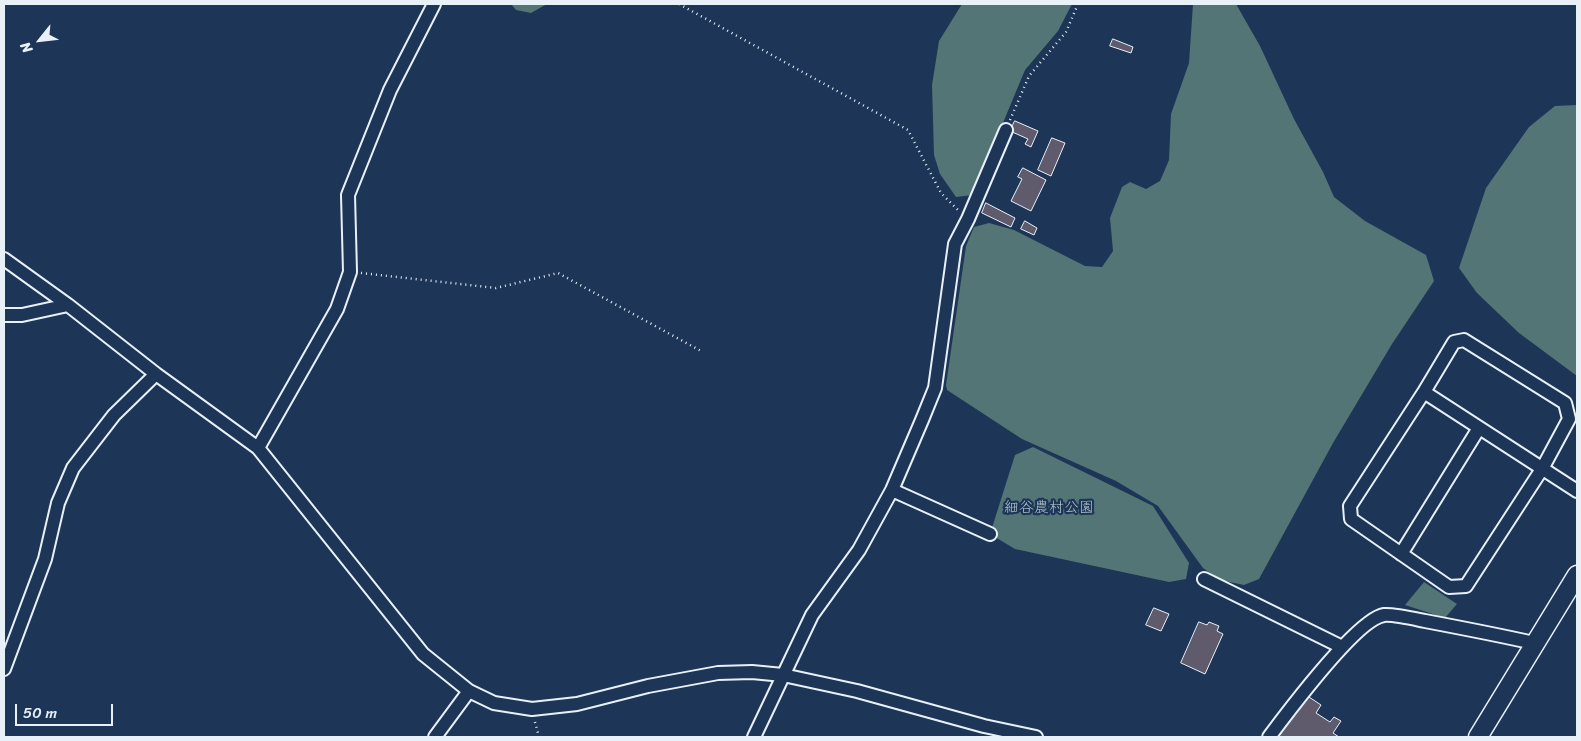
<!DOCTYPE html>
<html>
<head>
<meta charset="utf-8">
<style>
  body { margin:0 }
  #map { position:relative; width:1581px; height:741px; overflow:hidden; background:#1d3557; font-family:Sriracha,sans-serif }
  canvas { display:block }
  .frame { position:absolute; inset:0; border:5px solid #e8f1f8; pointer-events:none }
  .north { position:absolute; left:15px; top:15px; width:50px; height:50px; -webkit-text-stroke:4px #1d3557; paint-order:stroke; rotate:241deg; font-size:14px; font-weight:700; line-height:20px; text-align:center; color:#e8f1f8 }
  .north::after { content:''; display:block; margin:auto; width:18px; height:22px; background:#e8f1f8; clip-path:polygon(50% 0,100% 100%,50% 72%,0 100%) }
  .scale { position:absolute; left:15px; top:704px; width:98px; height:22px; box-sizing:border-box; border:2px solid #e8f1f8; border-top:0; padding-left:6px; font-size:15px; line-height:18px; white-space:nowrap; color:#e8f1f8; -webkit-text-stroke:4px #1d3557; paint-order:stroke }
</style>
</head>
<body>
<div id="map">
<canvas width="1581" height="741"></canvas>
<div class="frame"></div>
<div class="north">N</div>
<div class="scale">50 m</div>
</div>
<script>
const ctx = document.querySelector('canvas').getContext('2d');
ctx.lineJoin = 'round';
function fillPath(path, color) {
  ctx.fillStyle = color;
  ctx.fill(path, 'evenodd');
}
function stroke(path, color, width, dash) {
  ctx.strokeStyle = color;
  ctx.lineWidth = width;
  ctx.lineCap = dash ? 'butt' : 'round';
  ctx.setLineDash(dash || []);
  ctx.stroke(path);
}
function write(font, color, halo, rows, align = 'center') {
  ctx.font = font + ' Sriracha,"Klee One",sans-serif';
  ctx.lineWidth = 4.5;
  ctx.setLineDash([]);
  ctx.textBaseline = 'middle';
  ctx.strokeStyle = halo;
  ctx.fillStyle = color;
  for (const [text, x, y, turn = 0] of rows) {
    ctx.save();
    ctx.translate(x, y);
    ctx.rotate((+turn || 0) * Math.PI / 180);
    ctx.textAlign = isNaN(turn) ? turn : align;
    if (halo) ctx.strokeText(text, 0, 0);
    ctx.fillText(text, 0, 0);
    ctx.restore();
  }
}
fillPath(new Path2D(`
  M 511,4 L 547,4 L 531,13 L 516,10 Z
  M 962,4 L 1072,4 L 1058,31 L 1025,70 L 973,195 L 956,197 L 940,174 L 934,155 L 932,85 L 939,41 Z
  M 1193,4 L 1236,4 L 1260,46 L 1294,119 L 1323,172 L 1334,197 L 1365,221 L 1426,255 L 1434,281 L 1392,344 L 1333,443 L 1259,579 L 1244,585 L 1220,580 L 1203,568 L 1158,506 L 1116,481 L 1022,439 L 947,390 L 946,385 L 966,246 L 974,227 L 989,223 L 1014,230 L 1085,266 L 1102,267 L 1113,251 L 1110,218 L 1122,187 L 1130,182 L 1146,189 L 1160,181 L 1169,160 L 1171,114 L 1189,63 Z
  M 1577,105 L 1577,376 L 1519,333 L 1477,293 L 1459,268 L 1486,188 L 1529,127 L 1555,106 Z
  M 1033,447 L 1153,506 L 1189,563 L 1186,579 L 1169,582 L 1015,549 L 990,534 L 1015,455 Z
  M 1424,582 L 1457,604 L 1445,618 L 1405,605 Z`), '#537575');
const building = new Path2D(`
  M 1113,39 L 1133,47 L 1131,53 L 1110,46 Z
  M 1015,121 L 1038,131 L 1031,147 L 1025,144 L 1028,139 L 1010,131 Z
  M 1052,138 L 1065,143 L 1051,176 L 1038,170 Z
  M 1023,168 L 1046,180 L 1031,211 L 1011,201 L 1022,179 L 1018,177 Z
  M 986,203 L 1015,218 L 1011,227 L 982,213 Z
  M 1025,221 L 1037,228 L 1034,235 L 1021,229 Z
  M 1154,608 L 1169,614 L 1161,631 L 1146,625 Z
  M 1199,622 L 1207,625 L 1209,622 L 1219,626 L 1217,631 L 1223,634 L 1205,674 L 1181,663 Z
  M 1306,695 L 1321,705 L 1316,713 L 1330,722 L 1334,717 L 1341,721 L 1333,733 L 1339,737 L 1279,737 Z`);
fillPath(building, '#5f5b6d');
stroke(building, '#e8f1f8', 1);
const street = new Path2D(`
  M 4,259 L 68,305 L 156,374 L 258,448 L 423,654 L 469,691 L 494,703 L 532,709 L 577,704 L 648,686 L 718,673 L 752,672 L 783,675 L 857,691 L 984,726 L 1036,737
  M 4,315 L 22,315 L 68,305
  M 1464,340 L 1565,403 L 1569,419 L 1542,469 L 1466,586 L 1449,587 L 1351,519 L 1350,506 L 1424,392 L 1454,342 Z
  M 1424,392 L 1577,491
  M 258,448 L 337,309 L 350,272 L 348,195 L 390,90 L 434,4
  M 892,490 L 990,534
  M 1401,554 L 1479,428
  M 1204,579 L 1342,647
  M 4,669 L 45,559 L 58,503 L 73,468 L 114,415 L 156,374
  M 435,737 L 469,691
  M 754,737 L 812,615 L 859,550 L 892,490 L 922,420 L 935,388 L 955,244 L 968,219 L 1006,130
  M 1269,737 C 1287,713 1357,619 1384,615 C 1393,614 1415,619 1425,621 C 1462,628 1498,635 1534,643`);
const secondary = new Path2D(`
  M 1478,737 L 1577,575`);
stroke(street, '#e8f1f8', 16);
stroke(secondary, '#e8f1f8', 21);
stroke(new Path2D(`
  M 679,4 L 908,130 L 941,193 L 959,211
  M 1010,120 L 1029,76 L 1066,32 L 1078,4
  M 361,273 L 496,288 L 558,273 L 701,351
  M 535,722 L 539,737`), '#e8f1f8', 2.5, [1, 4]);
stroke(street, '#1d3557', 12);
stroke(secondary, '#1d3557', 18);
write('15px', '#b4c6ca', '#1d3557', [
  ["細谷農村公園",1049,508]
]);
</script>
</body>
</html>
